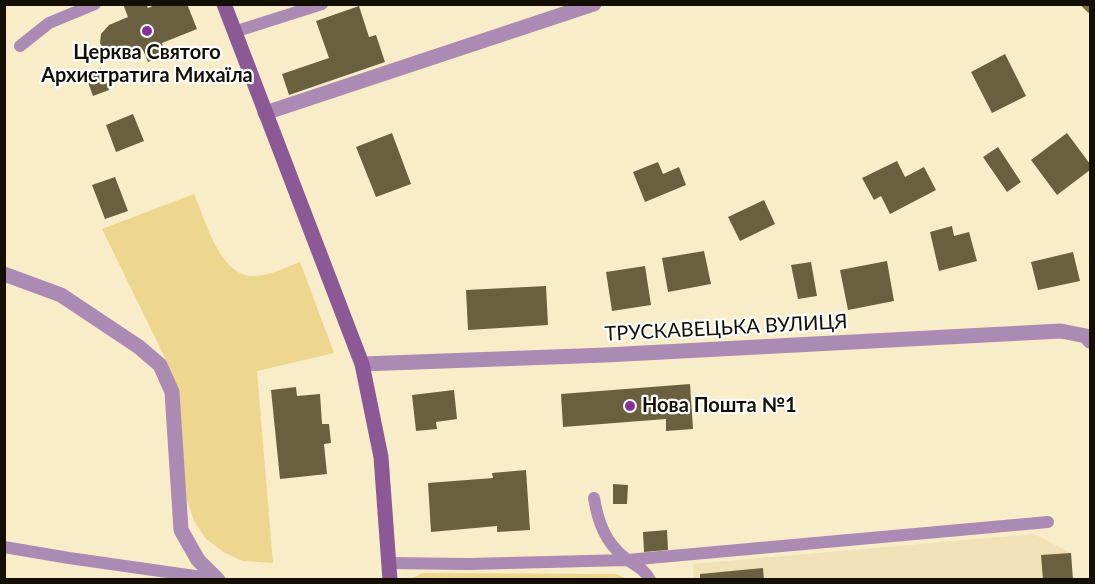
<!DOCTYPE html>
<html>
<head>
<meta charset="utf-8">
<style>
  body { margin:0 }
  #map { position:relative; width:1095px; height:584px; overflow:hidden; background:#f9edc9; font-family:Lato,sans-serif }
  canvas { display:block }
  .frame { position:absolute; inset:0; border:6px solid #140f04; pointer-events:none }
</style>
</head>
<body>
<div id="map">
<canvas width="1095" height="584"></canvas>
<div class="frame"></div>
</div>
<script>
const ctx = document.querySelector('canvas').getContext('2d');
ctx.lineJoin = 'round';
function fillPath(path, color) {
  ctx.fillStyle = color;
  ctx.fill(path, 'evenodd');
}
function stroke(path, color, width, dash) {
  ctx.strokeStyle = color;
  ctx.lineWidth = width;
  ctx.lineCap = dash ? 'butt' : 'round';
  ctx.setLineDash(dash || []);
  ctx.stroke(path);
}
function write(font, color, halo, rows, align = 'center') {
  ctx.font = font + ' Lato,sans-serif';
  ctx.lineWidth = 4.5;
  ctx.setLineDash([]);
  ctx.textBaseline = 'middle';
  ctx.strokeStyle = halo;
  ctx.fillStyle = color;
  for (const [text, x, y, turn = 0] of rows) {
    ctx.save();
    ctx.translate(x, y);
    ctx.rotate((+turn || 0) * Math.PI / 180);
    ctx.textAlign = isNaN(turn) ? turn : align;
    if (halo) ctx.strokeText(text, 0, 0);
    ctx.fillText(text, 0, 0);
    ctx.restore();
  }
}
fillPath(new Path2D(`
  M 1034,534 L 1071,553 L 1073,579 L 694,580 L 693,564 Z`), '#f0e2b6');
fillPath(new Path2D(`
  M 194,194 C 205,219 220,278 255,276 C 269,276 286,267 300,262 L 334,353 L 257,371 L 273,563 L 243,561 L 225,553 L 206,539 L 194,521 L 186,497 L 178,392 L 167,362 L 102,229 Z
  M 422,573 L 616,574 L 628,579 L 411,579 Z`), '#edd68e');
stroke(new Path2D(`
  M 1085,4 L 1090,9`), '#85733b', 8);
fillPath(new Path2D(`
  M 123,4 L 146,4 L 148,8 L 157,4 L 187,4 L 197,29 L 162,43 L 166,55 L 148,62 L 143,50 L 121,59 L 115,59 L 104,51 L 100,43 L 101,34 L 109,25 L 128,17 Z
  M 359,6 L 369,37 L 376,35 L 385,62 L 289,95 L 282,74 L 329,58 L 316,21 Z
  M 1005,54 L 1026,96 L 992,113 L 971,72 Z
  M 101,68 L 109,90 L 93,96 L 85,74 Z
  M 133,114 L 144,141 L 116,152 L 106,125 Z
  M 392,133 L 411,184 L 376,197 L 356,147 Z
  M 1067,133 L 1090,164 L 1090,170 L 1057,195 L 1031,160 Z
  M 998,147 L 1021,182 L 1007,192 L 983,157 Z
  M 897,161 L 905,177 L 924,167 L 936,190 L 890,214 L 881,196 L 874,200 L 862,178 Z
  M 658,162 L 663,174 L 679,167 L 686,185 L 645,202 L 633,172 Z
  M 115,177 L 128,211 L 105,219 L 92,185 Z
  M 764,200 L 775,224 L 740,241 L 728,217 Z
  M 952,226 L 954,236 L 969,232 L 977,261 L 939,271 L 930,232 Z
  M 704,251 L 711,284 L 668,292 L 662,258 Z
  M 1073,252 L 1080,281 L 1038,290 L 1031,262 Z
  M 887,261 L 894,301 L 848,310 L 840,270 Z
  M 811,262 L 817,296 L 798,299 L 791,265 Z
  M 645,266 L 651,305 L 612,311 L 606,272 Z
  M 546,286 L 548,325 L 468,330 L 466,290 Z
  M 690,384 L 693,429 L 666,431 L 666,419 L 563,427 L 561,394 Z
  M 296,387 L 297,396 L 320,394 L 322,424 L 329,424 L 331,443 L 324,444 L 327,474 L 280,479 L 271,390 Z
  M 454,390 L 457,419 L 436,422 L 437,429 L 416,431 L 412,395 Z
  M 526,470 L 530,530 L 497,532 L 497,526 L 431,532 L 428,483 L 493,478 L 492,473 Z
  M 613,484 L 628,485 L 627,504 L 613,504 Z
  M 667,530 L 668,550 L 644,552 L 643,532 Z
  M 1071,553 L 1073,580 L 1043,580 L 1041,555 Z
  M 763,568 L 764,580 L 700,580 L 700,574 Z`), '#6a6040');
stroke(new Path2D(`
  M 234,32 L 322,4
  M 20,46 L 49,23 L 95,4
  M 594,498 C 598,522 605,542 625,558 C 634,565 644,568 650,580
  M 4,547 L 69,558 L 216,579
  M 389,563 L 468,564 L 627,560 L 1048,522`), '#ab8ab4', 12);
stroke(new Path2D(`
  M 265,113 L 594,4
  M 4,274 L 61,295 L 139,347 L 160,365 L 172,392 L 181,530 L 198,560 L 218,580
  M 362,364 L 606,355 L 1061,331 L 1086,336 L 1090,341`), '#ab8ab4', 15);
stroke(new Path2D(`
  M 224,4 L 362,364 L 381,457 L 390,580`), '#8a5996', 15);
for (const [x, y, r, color] of [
  [147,31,6,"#882f9c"],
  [630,406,6,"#882f9c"]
]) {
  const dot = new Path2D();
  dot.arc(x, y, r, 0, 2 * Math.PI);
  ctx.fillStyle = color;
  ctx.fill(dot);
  stroke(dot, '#fff', 2);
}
write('bold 20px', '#140f04', '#fff', [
  ["Церква Святого",147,53],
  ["Архистратига Михаїла",147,76],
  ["Нова Пошта №1",642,406,"left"]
]);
write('20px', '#140f04', '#fff', [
  ["ТРУСКАВЕЦЬКА ВУЛИЦЯ",726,328,-3]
]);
</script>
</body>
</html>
